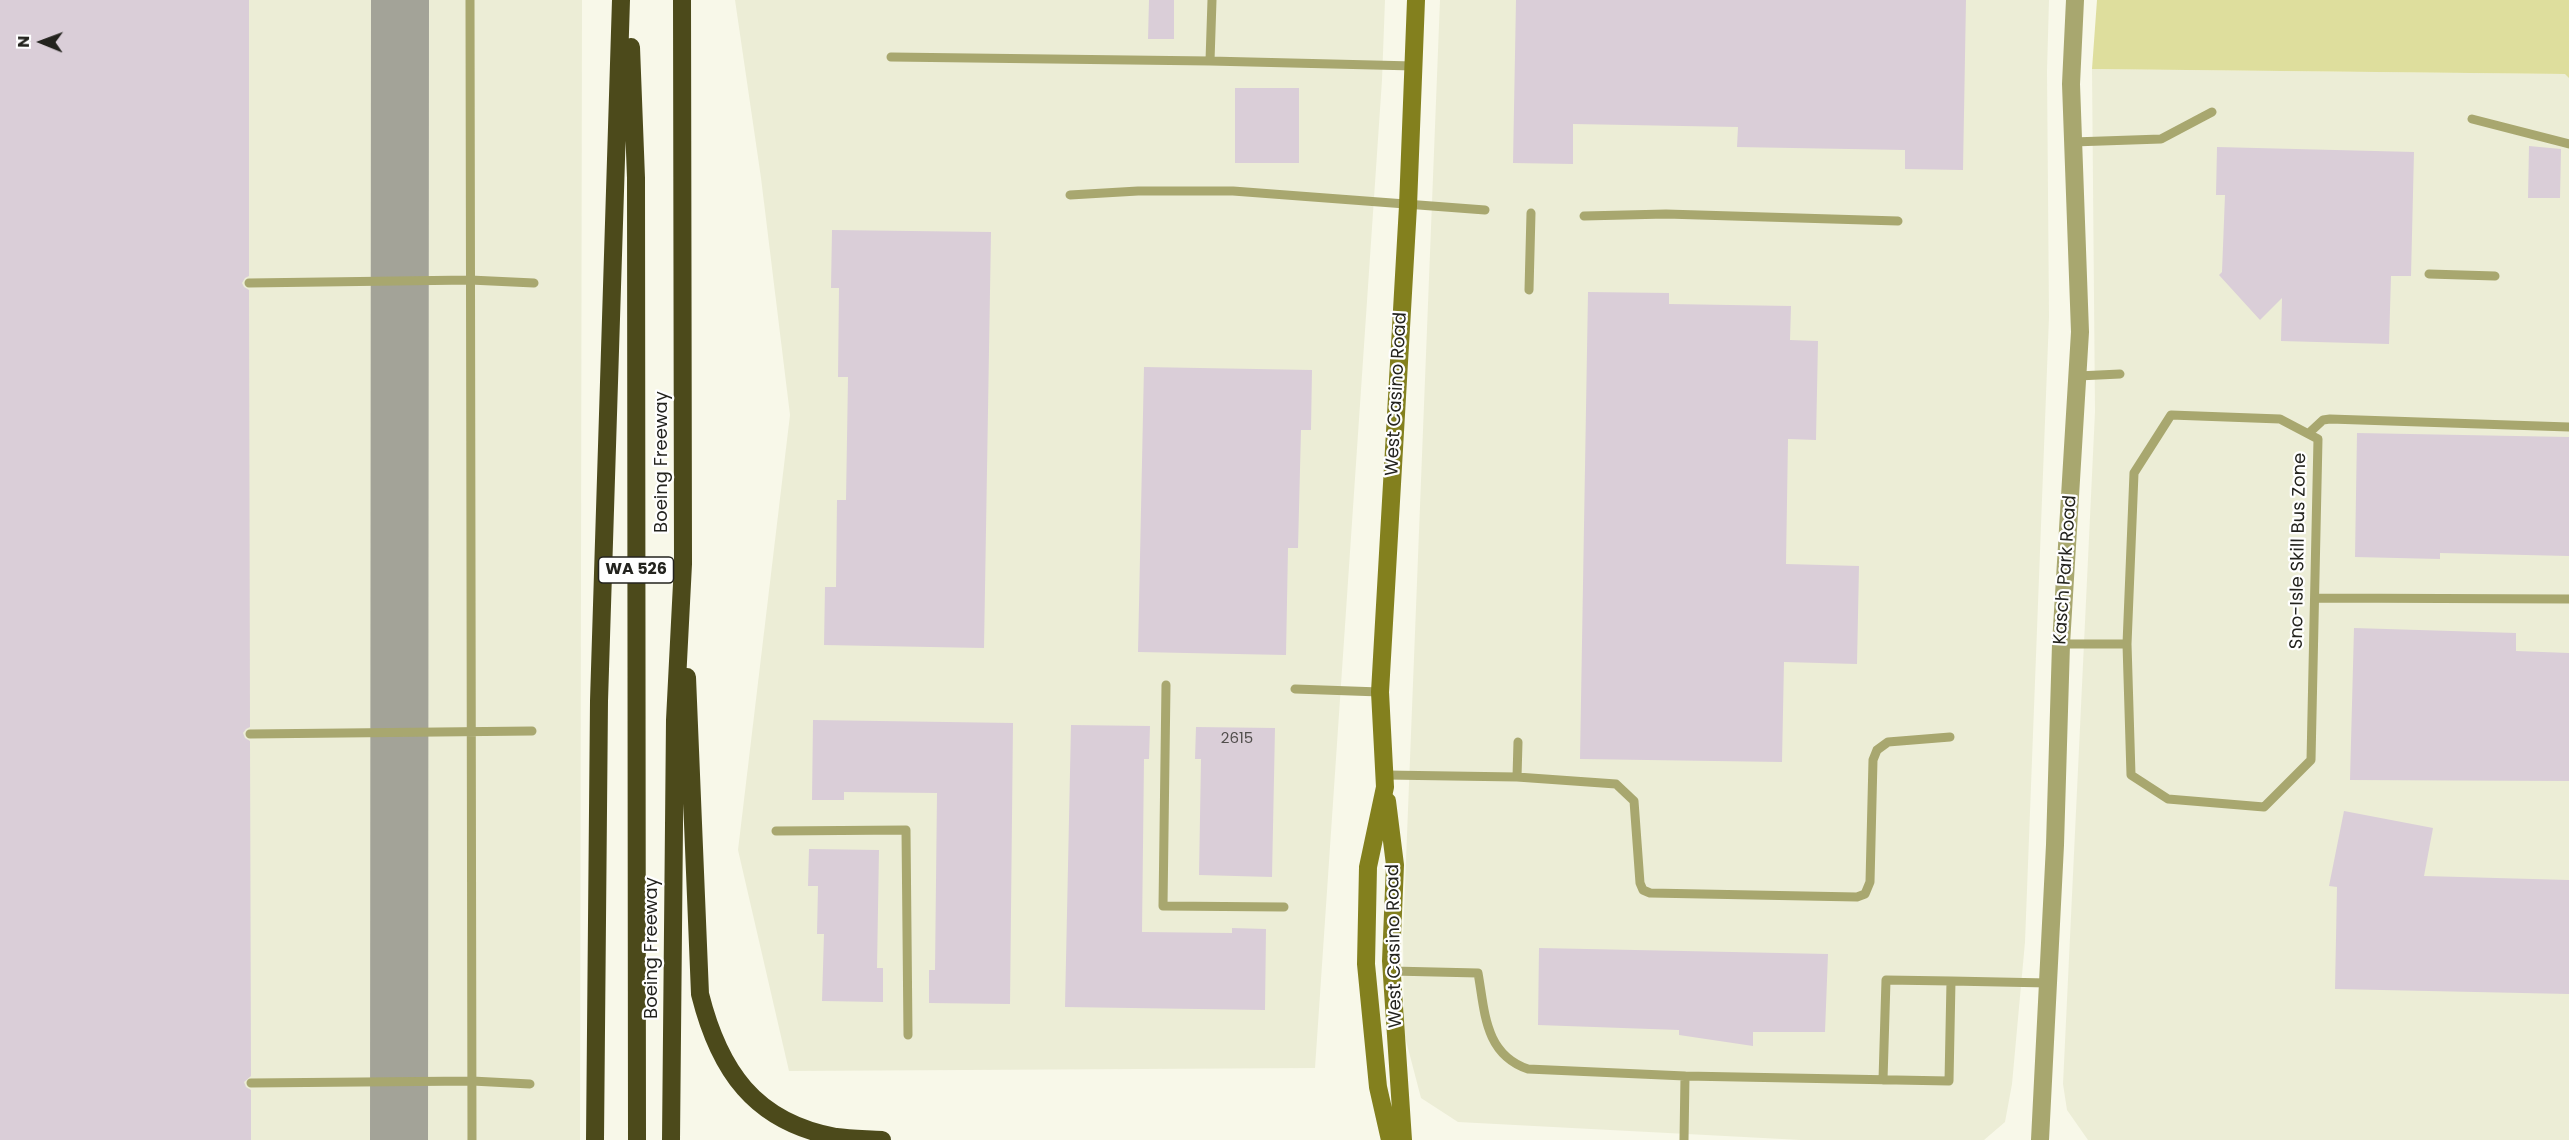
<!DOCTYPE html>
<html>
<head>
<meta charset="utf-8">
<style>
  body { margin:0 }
  #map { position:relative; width:2569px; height:1140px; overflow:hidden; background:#f8f8e9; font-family:Poppins,sans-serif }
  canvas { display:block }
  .north { position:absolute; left:12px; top:12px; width:60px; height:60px; -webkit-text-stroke:4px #fff; paint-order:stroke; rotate:271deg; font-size:16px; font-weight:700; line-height:24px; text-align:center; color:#23231e }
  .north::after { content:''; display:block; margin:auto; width:21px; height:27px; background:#23231e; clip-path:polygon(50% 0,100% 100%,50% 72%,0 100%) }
</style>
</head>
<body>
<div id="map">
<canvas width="2569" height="1140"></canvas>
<div class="north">N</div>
</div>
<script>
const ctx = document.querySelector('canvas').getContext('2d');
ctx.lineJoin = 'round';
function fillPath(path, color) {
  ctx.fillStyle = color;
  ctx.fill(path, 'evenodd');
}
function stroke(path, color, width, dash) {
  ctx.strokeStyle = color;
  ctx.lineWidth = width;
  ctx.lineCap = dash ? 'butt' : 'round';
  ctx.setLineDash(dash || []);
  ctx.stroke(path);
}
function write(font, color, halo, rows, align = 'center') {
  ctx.font = font + ' Poppins,sans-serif';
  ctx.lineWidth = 4.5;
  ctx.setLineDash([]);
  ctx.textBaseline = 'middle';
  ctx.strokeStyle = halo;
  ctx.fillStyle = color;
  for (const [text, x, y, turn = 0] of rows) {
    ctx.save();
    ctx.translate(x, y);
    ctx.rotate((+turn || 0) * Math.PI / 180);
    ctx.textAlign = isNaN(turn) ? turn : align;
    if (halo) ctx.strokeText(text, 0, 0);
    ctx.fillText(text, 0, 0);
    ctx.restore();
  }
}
fillPath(new Path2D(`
  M 0,0 L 582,0 L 580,1140 L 0,1140 Z
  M 735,0 L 1385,0 L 1382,80 L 1315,1068 L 789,1071 L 738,850 L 790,415 L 761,178 Z
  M 1440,0 L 2049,0 L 2047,71 L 2049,317 L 2025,942 L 2012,1084 L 2005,1122 L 1984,1140 L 1801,1140 L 1458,1122 L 1421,1098 L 1404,1033 L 1403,936 Z
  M 2092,69 L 2569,74 L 2569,1140 L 2088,1140 L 2067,1110 L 2063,1084 L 2095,412 Z`), '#ecedd6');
fillPath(new Path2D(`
  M 2097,0 L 2569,0 L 2569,78 L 2565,74 L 2092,69 Z`), '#dede9d');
stroke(new Path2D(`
  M 399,1140 L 400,0`), '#a3a398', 58);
fillPath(new Path2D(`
  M 0,0 L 249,0 L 249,276 L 245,278 L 242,283 L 244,287 L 249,290 L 250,727 L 246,729 L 243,733 L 245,738 L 250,741 L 251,1076 L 244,1082 L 246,1087 L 251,1090 L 251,1140 L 0,1140 Z
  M 1149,0 L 1174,0 L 1174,39 L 1148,39 Z
  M 1516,0 L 1966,0 L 1963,170 L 1905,169 L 1905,150 L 1737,147 L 1738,127 L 1573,124 L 1573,164 L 1513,163 Z
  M 1235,88 L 1299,88 L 1299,163 L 1235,163 Z
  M 2529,146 L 2561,149 L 2560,198 L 2528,198 Z
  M 2217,147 L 2414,152 L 2411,276 L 2391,276 L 2389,344 L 2281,341 L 2282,298 L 2260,320 L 2219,275 L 2222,272 L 2225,195 L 2216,195 Z
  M 832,230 L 991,232 L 984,648 L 824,645 L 825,587 L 836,587 L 837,500 L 846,500 L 848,377 L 838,377 L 839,288 L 831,288 Z
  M 1588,292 L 1669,293 L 1669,304 L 1791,306 L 1790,340 L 1818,341 L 1816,440 L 1788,439 L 1786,564 L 1859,566 L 1857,664 L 1784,662 L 1782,762 L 1580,759 Z
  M 1144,367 L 1312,370 L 1311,430 L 1301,430 L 1298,548 L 1288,548 L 1286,655 L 1138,652 Z
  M 2357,433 L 2569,437 L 2569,556 L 2440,553 L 2440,559 L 2355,557 Z
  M 2354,628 L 2516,633 L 2516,651 L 2569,653 L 2569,781 L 2350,780 Z
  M 813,720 L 1013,723 L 1010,1004 L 929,1003 L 929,970 L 935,970 L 937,793 L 844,792 L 844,800 L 812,800 Z
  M 1071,725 L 1150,726 L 1149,759 L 1144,759 L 1142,932 L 1232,933 L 1232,928 L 1266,929 L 1265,1010 L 1065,1007 Z
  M 1196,727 L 1275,728 L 1272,877 L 1199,875 L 1201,759 L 1195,759 Z
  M 2344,811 L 2433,828 L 2424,876 L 2569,880 L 2569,994 L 2335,989 L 2337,887 L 2329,886 Z
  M 809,849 L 879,850 L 877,968 L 883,968 L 883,1002 L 822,1001 L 824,934 L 817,934 L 818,886 L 808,886 Z
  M 1539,948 L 1828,954 L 1825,1032 L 1753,1032 L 1753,1046 L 1679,1035 L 1679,1030 L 1538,1025 Z`), '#daced8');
stroke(new Path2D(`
  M 470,0 L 472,1140
  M 1212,0 L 1210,61 L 1414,66
  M 891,57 L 1210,61
  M 2472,119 L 2569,144
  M 2073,142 L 2161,139 L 2212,112
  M 1070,195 L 1138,191 L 1233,191 L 1485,210
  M 1584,216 L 1666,214 L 1898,221
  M 2429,274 L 2495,276
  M 249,283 L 470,280 L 534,283
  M 1529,290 L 1531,213
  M 2078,376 L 2120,374
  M 2171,415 L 2280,419 L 2318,439 L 2311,760 L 2264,807 L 2168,799 L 2131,775 L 2127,644 L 2134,473 Z
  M 2309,433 L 2323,420 L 2330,419 L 2569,427
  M 2315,598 L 2569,599
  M 2061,644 L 2127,644
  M 1166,685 L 1163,906 L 1284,907
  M 1295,689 L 1380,692
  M 250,734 L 532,731
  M 1386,775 L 1517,777 L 1518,742
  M 1517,777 L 1616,784 L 1634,801 L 1640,883 L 1643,890 L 1650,893 L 1857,897 L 1865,894 L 1870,882 L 1873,760 L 1877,750 L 1888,742 L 1950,737
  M 776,831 L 906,830 L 908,1035
  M 1392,971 L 1478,973 C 1485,1011 1484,1054 1528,1069 L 1685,1076
  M 1883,1080 L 1886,980 L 1951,981
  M 251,1083 L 472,1081 L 530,1084
  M 1684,1140 L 1685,1076 L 1949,1081 L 1951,981 L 2048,983`), '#a8a76f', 9);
stroke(new Path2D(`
  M 2040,1140 L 2055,845 L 2061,644 L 2080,332 L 2071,84 L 2075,0`), '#a8a76f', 18);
stroke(new Path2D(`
  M 1387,801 L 1395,865 L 1391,961 L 1403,1140
  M 1390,1140 L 1378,1087 L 1366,964 L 1368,867 L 1385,787 L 1380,692 L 1408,206 L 1416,0`), '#83801e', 18);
stroke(new Path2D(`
  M 631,47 L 636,178 L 637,1140
  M 687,677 L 700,994 C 719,1070 754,1122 836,1137 C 851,1139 867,1139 882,1140
  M 595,1140 L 599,701 L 621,0
  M 671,1140 L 675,720 L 683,564 L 682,0`), '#4c4a1b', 18);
write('15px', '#514e4c', null, [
  ["2615",1237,739]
]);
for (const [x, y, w] of [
  [636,570,75]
]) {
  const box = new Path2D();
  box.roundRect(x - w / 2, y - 13, w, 26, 4.5);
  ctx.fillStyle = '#fff';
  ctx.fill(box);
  stroke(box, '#23231e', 1.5);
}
write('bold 16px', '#23231e', null, [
  ["WA 526",636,570]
]);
write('18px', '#23231e', '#fff', [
  ["West Casino Road",1397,394,-87],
  ["Boeing Freeway",662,462,-90],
  ["Sno-Isle Skill Bus Zone",2299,551,-89],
  ["Kasch Park Road",2066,570,-86],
  ["West Casino Road",1395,946,-91],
  ["Boeing Freeway",652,948,-90]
]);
</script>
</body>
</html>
